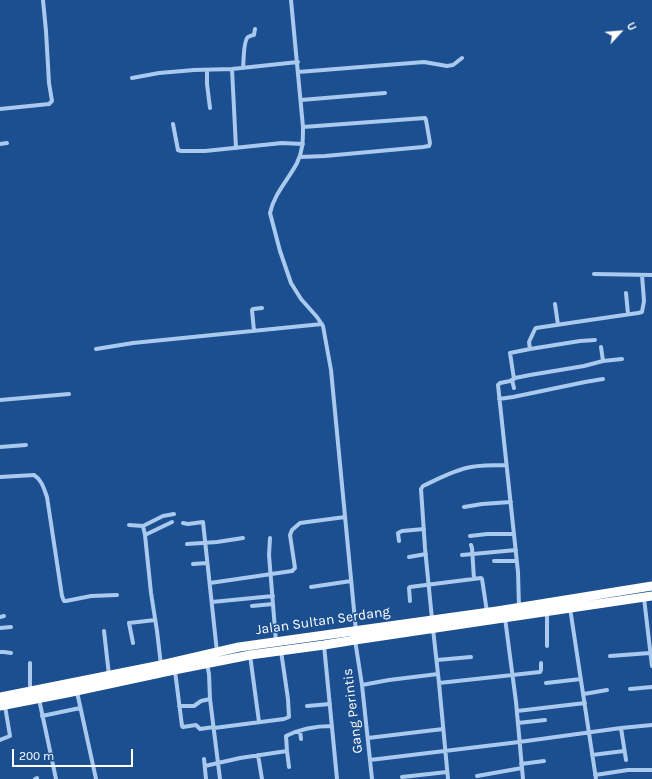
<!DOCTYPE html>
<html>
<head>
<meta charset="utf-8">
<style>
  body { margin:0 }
  #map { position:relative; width:652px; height:779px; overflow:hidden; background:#1b4f8f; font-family:Karla,sans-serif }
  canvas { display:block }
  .north { position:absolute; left:600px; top:12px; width:40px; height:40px; -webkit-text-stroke:3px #1b4f8f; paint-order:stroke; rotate:64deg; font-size:11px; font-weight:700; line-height:16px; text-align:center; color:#fff }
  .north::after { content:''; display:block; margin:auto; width:14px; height:18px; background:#fff; clip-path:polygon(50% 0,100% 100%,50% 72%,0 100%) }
  .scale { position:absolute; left:12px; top:749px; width:121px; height:18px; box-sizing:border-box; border:2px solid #fff; border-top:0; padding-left:5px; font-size:12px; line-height:14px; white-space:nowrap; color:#fff; -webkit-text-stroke:3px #1b4f8f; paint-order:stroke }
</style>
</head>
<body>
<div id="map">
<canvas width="652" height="779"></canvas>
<div class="north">U</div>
<div class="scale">200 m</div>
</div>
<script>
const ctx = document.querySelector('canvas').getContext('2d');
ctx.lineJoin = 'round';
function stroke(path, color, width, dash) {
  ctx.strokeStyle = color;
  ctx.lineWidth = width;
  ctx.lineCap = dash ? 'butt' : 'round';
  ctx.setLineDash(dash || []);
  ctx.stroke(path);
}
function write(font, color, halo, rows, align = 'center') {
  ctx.font = font + ' Karla,sans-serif';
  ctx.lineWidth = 3;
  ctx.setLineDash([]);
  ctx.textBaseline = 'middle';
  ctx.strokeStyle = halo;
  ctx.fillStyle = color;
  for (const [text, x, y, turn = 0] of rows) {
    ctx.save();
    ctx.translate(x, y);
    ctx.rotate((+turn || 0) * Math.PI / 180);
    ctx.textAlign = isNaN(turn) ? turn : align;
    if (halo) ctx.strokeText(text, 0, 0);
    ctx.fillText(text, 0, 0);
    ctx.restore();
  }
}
stroke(new Path2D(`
  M 291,0 L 303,127 C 303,140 303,151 297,163 C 288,180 274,194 270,213 L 280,251 L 291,283 L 301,299 L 317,317 L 323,326 L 331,370 L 356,631
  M 243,67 C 244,61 243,41 248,37 C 250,36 252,35 254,35 L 255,29
  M 232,69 L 236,148
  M 207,70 L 207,84 L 210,108
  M 298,72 L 424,62 L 447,66 L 453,65 L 462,58
  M 132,78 L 159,73 L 194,70 L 232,69 L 298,62
  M 301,100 L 385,93
  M 0,109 L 49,104 L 52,101 L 49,83 L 46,31 L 43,0
  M 173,124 L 178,150 L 181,151 L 205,151 L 282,143 L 303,144
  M 0,144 L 7,143
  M 300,157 L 325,156 L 423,147 L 429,146 L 430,143 L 426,120 L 425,118 L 303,127
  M 594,274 L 652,275
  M 626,293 L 628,314
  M 555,304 L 558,325
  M 254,331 L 252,310 L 253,309 L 262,308
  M 601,347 L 603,361
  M 96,349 L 133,343 L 322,324
  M 530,349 L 529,342 L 535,329 L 536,328 L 583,321 L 638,313 L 642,312 L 644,301 L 642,275
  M 514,379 L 510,353 L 530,349 L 580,341 L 595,340
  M 512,380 L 514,388
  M 499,399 L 513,397 L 585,382 L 603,379
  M 0,400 L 69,394
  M 0,447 L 26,445
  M 0,477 L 34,475 C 42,480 44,489 47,497 L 62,596 L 64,601 L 66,601 L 91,596 L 117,595
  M 464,507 L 482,504 L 511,502
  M 183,523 L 188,524 L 203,522 L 217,652
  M 129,525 L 143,526 L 145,535 L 151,593 L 157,631 L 161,665
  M 143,526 L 163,516 L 174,514
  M 145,535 L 172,522
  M 470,536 L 487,534 L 514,534
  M 270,538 L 269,555 L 276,642
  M 399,541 L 398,533 L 402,531 L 424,529
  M 187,544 L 217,542 L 243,538
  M 471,545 L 472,548 L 474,579
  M 462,555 L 516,550
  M 409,557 L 426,554
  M 494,561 L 516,561
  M 193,564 L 207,563
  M 210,583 L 292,571 L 295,568 L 290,535 L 292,530 L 300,523 L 345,517
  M 311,587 L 351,581
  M 644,598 L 652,666
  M 410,601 L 409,588 L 410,587 L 481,578 L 482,579 L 487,612
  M 212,602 L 273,596
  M 252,606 L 273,604
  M 519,607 L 518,572 L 498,385 L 500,383 L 510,381 L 515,378 L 530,375 L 584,366 L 603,361 L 622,359
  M 570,608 L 596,779
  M 547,612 L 547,646
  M 0,617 L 4,616
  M 505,618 L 516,702 L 523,779
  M 432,619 L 425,548 L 421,489 L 423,486 C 438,479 454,470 471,467 C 482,465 494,465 506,465
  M 0,628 L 11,627
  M 433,629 L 439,683 L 448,779
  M 104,631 L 109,675
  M 355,640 L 362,685 L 372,779
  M 133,643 L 129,623 L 155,620
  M 324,645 L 337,779
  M 0,652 L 4,652 L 11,653
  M 250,655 L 259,722
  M 610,656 L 650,653
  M 437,660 L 471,657
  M 30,663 L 30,691
  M 207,664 L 209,674 L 210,699 L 220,779
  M 175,671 L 182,726 L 183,727 L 196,725 L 200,729 L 214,727
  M 439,683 L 540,672 L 541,670 L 541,663
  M 546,683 L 581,679
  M 362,685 L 389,680 L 438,674
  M 630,689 L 652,687
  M 77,692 L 96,779
  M 584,694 L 607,690
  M 39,699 L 56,779
  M 179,706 L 194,706 L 201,701 L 210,699
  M 307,706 L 330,704
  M 517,711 L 585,703
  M 42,716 L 80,708
  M 518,723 L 545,720
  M 214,728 L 284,719 L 289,717 L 288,699 L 281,651
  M 621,728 L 626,760
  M 300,731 L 301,739
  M 368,738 L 443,729
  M 0,740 L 10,736 L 5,706
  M 258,755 L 262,779
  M 592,755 L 624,751
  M 204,759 L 206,779
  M 370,760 L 519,742 L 621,728 L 652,725
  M 521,764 L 544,761
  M 205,766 L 240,758 L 287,751
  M 289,767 L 287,751 L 286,736 C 300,729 317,726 332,726
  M 595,775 L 628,770 L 652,770
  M 477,776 L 522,768
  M 402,777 L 447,772
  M 35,779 L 37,778`), '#a9c9ee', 4);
stroke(new Path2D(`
  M 0,697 L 161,665 L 239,647 L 497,611 L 652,586
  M 0,706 L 67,693 L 174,670 L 250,655 L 324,645 L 355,640 L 652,596`), '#fff', 9);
write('14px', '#fff', '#1b4f8f', [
  ["Jalan Sultan Serdang",323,621,-8],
  ["Gang Perintis",353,711,-97]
]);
</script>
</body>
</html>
